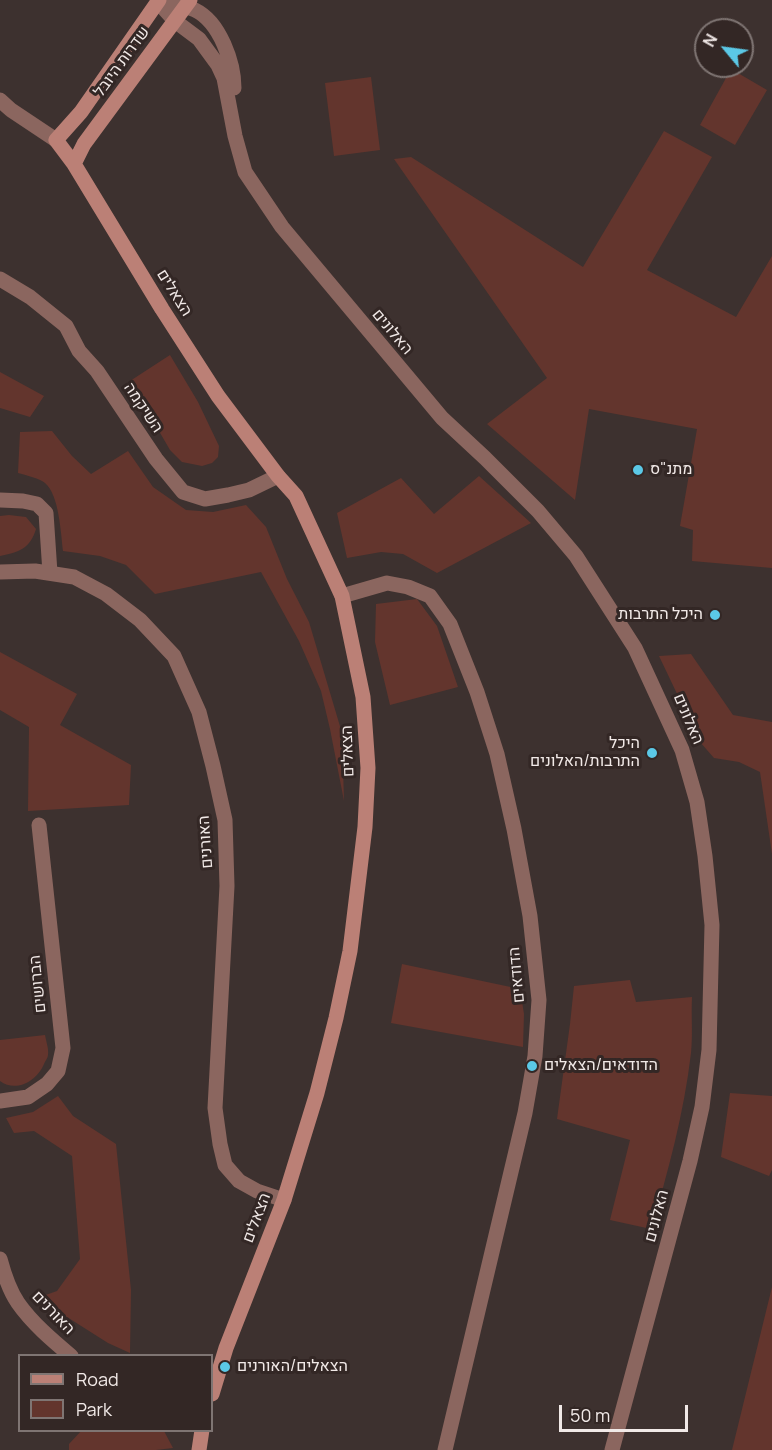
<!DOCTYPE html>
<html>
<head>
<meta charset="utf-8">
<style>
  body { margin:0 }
  #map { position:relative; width:772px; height:1450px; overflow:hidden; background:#3d312f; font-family:Manrope,sans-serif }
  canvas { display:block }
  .legend { position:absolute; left:18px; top:1354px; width:195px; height:78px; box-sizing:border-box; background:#332725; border:2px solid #7f7573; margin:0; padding:8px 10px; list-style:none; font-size:18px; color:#f1e9e7 }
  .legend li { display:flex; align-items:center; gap:12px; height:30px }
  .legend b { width:30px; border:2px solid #7f7573 }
  .north { position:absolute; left:694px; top:18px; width:60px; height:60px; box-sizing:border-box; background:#332725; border:2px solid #7f7573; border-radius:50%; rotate:299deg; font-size:16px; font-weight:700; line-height:24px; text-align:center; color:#f1e9e7 }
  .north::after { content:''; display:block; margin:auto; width:21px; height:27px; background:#5bc8e6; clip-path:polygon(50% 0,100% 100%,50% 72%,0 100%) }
  .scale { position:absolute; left:559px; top:1405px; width:129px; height:27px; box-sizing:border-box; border:3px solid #f1e9e7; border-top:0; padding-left:8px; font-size:18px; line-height:21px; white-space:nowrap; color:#f1e9e7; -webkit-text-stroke:4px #332725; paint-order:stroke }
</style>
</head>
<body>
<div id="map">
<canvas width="772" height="1450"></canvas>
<ul class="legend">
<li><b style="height:8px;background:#bb8076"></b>Road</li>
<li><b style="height:16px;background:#63352d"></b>Park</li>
</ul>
<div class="north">N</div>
<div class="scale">50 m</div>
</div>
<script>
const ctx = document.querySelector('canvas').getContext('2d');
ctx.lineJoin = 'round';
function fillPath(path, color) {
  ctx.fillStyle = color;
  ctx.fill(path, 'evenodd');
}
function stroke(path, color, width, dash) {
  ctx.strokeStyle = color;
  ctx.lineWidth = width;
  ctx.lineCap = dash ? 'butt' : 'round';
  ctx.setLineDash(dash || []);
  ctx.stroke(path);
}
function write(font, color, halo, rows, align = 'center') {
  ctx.font = font + ' Manrope,Heebo,sans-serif';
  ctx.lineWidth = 6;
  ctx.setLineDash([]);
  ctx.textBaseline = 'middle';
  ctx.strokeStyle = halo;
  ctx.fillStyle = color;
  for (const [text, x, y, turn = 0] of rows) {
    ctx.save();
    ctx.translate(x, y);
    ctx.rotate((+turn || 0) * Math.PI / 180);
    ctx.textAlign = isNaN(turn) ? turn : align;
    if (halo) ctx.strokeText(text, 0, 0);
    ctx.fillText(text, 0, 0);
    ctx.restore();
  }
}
fillPath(new Path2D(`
  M 731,69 L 767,90 L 735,145 L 700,125 Z
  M 371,77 L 380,150 L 334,156 L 325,83 Z
  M 664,131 L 712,157 L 647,270 L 736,317 L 772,256 L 772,568 L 692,561 L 693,530 L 680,526 L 697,429 L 589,409 L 575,500 L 487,424 L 547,378 L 394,159 L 411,157 L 583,267 Z
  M 170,355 L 198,402 L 219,446 L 218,457 L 212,463 L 202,466 L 182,462 L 170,450 L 130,381 Z
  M 0,372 L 44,396 L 30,417 L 0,408 Z
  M 52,431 L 72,456 L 91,474 L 128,451 L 153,487 L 186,510 L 213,512 L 246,505 L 266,527 L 287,579 L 309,622 L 342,733 L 344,801 L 330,729 L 321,691 L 299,641 L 261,572 L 155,594 L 126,565 L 100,556 L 63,551 C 61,534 59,494 45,483 C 41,479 25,475 18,473 L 20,432 Z
  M 479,476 L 531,523 L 437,573 L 403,554 L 381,552 L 347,558 L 337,513 L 401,478 L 434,514 Z
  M 9,515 L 26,517 L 36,529 C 30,549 19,552 0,556 L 0,516 Z
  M 417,599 L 437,626 L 458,687 L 390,705 L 375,642 L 376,604 Z
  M 0,652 L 77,694 L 60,725 L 131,765 L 129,805 L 28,811 L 29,727 L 0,710 Z
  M 691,654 L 733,715 L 772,722 L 772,854 L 760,772 L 739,762 L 714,758 L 700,742 L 659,656 Z
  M 402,964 L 520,989 L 524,1014 L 523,1047 L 391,1023 Z
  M 630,980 L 636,1002 L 692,997 C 691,1015 693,1034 691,1053 C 684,1113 668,1172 651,1229 L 610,1220 L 630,1140 L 557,1119 L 570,1024 L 574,986 Z
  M 45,1035 C 46,1041 49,1049 48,1055 C 48,1058 45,1061 44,1064 C 37,1081 16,1093 0,1081 L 0,1040 Z
  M 730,1093 L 772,1096 L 772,1170 L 769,1176 L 721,1157 Z
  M 58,1096 L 73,1116 L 116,1144 L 131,1290 L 130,1353 L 108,1343 L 37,1298 L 57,1291 L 80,1259 L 72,1156 L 34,1131 L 14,1133 L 6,1118 L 33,1112 Z
  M 772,1287 L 772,1450 L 732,1450 Z
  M 82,1430 L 164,1431 L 173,1448 L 156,1450 L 69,1450 L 69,1444 Z`), '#63352d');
stroke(new Path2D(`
  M 158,2 L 175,21 L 199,39 L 218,65 L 224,78 L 235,136 L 245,172 L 282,227 L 442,418 L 485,458 L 538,511 L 576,556 L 635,648 L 682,750 L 697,802 L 705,856 L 712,925 L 709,1050 L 702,1107 L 690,1161 L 612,1450
  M 158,2 C 171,4 184,5 195,10 C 220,22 234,63 234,88
  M 0,100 L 11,110 L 56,140
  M 0,279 L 30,297 L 66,326 L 79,351 L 97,371 L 156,459 L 183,492 L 205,499 L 228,495 L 249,490 L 278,476
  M 0,500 L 23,501 L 37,504 L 46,513 L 50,573
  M 0,572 L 35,571 L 74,577 L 106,594 L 140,620 L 174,656 L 199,712 L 213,766 L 225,820 L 227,886 L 215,1108 L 220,1144 L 225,1165 L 239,1181 L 257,1191 L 284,1200
  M 342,596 L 387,583 L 408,587 L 430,596 L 450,624 L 477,692 L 497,754 L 514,829 L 530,916 L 539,1000 L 535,1056 L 525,1113 L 445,1450
  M 0,1101 L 28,1097 L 47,1084 L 58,1071 L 63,1048 L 39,825
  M 0,1259 C 4,1274 9,1290 18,1303 C 32,1323 52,1340 71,1356`), '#8b665f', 15);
stroke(new Path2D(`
  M 159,0 L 81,112 L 56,140 L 74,164 L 162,309 L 218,396 L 278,476 L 296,496 L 342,596 L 363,697 L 368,768 L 365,827 L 350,951 L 336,1018 L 317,1093 L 284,1200 L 226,1348 L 212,1394
  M 74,164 L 84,144 L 190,0
  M 199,1450 L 202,1430`), '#bb8076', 15);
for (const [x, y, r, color] of [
  [638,470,6,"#5bc8e6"],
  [715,615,6,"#5bc8e6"],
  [652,753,6,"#5bc8e6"],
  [532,1066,6,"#5bc8e6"],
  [225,1367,6,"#5bc8e6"]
]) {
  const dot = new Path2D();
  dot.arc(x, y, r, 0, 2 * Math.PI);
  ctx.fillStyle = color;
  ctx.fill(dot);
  stroke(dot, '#332725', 2);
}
write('16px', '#f1e9e7', '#332725', [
  ["שדרות היובל",122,62,-54],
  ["הצאלים",174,293,58],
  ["האלונים",392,332,50],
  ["השיקמה",143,408,56],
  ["האלונים",688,719,67],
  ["הצאלים",348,751,-92],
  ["האורנים",206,842,-94],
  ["הדודאים",517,975,-95],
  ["הברושים",38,984,-96],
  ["האלונים",657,1216,-75],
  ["הצאלים",257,1218,-69],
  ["האורנים",53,1313,46]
]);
write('16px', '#f1e9e7', '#332725', [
  ["מתנ\"ס",650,470],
  ["היכל התרבות",703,615,"right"],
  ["היכל",640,744,"right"],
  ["התרבות/האלונים",640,762,"right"],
  ["הדודאים/הצאלים",544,1066],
  ["הצאלים/האורנים",237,1367]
], 'left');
</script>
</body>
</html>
